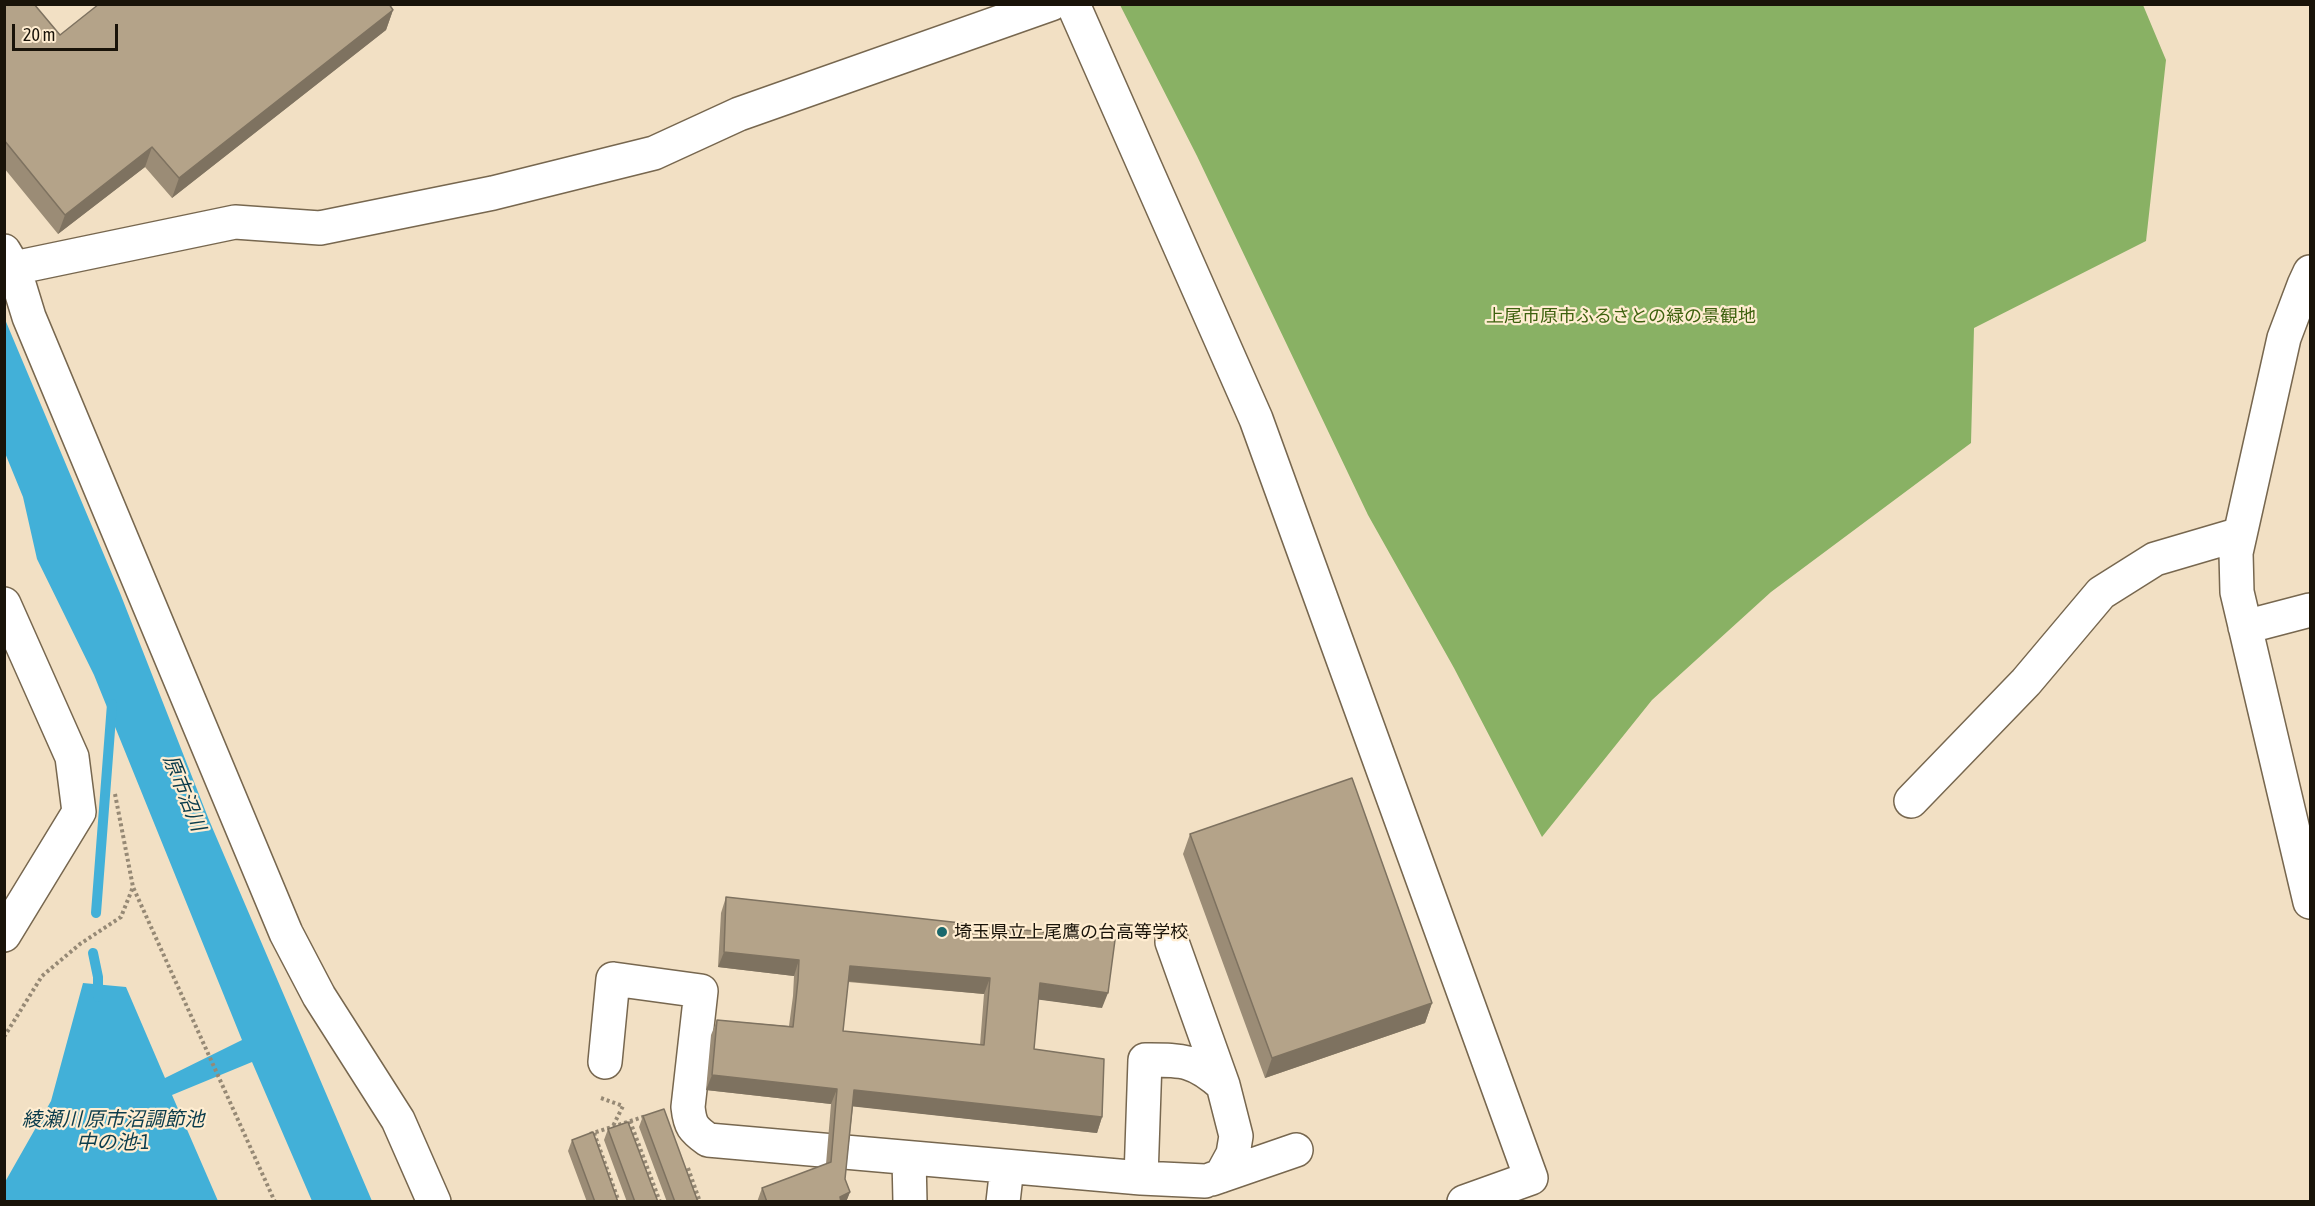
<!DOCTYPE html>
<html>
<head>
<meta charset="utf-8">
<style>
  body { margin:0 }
  #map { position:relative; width:2315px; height:1206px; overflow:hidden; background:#f2e0c4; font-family:"Asap Condensed",sans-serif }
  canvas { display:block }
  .frame { position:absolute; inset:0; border:6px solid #191309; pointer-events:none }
  .scale { position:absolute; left:12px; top:24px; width:106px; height:27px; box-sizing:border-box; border:3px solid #191309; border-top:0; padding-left:8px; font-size:18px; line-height:21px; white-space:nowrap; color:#191309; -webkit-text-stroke:4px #ffedd1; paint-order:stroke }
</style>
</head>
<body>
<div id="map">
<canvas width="2315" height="1206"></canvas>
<div class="frame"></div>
<div class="scale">20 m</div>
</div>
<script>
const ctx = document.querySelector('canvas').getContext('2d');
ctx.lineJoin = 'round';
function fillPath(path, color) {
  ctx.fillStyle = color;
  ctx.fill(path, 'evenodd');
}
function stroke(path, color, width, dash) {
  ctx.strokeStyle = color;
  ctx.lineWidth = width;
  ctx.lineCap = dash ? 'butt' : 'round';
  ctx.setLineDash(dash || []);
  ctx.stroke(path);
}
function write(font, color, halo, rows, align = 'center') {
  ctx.font = font + ' "Asap Condensed","Noto Sans JP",sans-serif';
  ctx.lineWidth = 4.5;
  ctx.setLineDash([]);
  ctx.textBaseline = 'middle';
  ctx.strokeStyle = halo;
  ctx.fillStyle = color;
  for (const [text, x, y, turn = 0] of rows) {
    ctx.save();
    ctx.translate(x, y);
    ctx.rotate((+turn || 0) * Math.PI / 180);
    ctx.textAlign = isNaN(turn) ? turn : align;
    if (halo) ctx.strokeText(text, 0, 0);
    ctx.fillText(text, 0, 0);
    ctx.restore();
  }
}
fillPath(new Path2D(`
  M 1120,5 L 2143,5 L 2166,60 L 2146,241 L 1974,328 L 1971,443 L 1771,592 L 1652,700 L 1542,837 L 1454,668 L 1368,515 L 1197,156 Z`), '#89b164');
fillPath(new Path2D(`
  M 4,317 L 120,593 L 209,820 L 372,1201 L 312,1201 L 252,1062 L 172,1095 L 218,1201 L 5,1201 L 5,1182 L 51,1101 L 83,983 L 126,987 L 165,1078 L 242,1040 L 94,675 L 37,559 L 23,497 L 5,453 Z`), '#42b0d8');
stroke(new Path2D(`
  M 96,913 L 112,704
  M 93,953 L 98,977 L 98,997`), '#42b0d8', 10);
const minor = new Path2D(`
  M 1073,4 L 1256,419 L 1531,1178 L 1464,1202
  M 4,251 L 14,268 L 235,222 L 320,228 L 493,193 L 654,153 L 739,114 L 1051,4
  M 14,268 L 29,317 L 286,933 L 319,996 L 398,1120 L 434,1202
  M 2310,272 L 2304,285 L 2284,338 L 2236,553 L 2237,592 L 2310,902
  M 4,604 L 72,757 L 79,812 L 4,935
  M 2245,627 L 2310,610
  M 1911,801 L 2026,682 L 2101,593 L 2155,559 L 2240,534
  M 1172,942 L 1223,1085 L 1236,1136 L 1233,1154 L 1221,1176
  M 605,1062 L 613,979 L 701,991 L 688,1107 C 690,1126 693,1129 708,1140 L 1141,1178
  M 909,1158 L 910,1202
  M 1212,1179 L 1296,1150
  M 1205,1181 L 1141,1178 L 1145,1060 C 1182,1060 1194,1059 1223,1085
  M 1003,1202 L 1007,1167`);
stroke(minor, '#77674f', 36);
stroke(new Path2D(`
  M 115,794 L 133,887 L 275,1202
  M 4,1037 L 42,976 L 80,944 L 121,917 L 133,887
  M 601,1098 L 623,1106 L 613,1126
  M 630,1121 L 660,1202
  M 594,1133 L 619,1202
  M 590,1134 L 646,1116
  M 688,1168 L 700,1202`), '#968975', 4, [3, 3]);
stroke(minor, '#fff', 33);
fillPath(new Path2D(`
  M 4,4 L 60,35 L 393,10 L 386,30 L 172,198 L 145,167 L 58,234 L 4,168 Z
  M 1190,834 L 1432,1003 L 1425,1023 L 1265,1078 L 1183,854 Z
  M 726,897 L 1102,1008 L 1038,999 L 1034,1049 L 1102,1117 L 1097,1133 L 853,1106 L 845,1179 L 850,1192 L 846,1202 L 757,1202 L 762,1188 L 826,1164 L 831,1104 L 706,1090 L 711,1035 L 717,1020 L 789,1026 L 793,996 L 794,976 L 718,967 L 721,913 ZM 848,982 L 984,994 L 980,1045 L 843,1031 Z
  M 643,1116 L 698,1202 L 667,1202 L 639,1127 Z
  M 608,1129 L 658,1202 L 627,1202 L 604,1140 Z
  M 572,1140 L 618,1202 L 587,1202 L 568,1151 Z`), '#9b8c76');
fillPath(new Path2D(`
  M 393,10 L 386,30 L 172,198 L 179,178 Z
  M 152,147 L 145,167 L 58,234 L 65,215 Z
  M 724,952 L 799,960 L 794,976 L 718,967 Z
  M 850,966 L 990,978 L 984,994 L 845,981 Z
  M 1040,983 L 1108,993 L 1102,1008 L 1034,999 Z
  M 1432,1003 L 1425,1023 L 1265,1078 L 1272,1058 Z
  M 712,1075 L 837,1089 L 831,1104 L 706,1090 Z
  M 854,1090 L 1102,1117 L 1097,1133 L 849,1106 Z
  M 850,1192 L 846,1202 L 838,1202 L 840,1197 Z`), '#7e7260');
const building = new Path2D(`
  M 4,4 L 34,4 L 60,35 L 99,4 L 389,4 L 393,10 L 179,178 L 152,147 L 65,215 L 4,140 Z
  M 1352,778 L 1432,1003 L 1272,1058 L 1190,834 Z
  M 726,897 L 1115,940 L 1108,993 L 1040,983 L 1034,1049 L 1104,1059 L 1102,1117 L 854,1090 L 845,1179 L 850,1192 L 840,1197 L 841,1202 L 767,1202 L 762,1188 L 831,1162 L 837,1089 L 712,1075 L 717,1020 L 793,1027 L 798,980 L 799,960 L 724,952 ZM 850,966 L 990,978 L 984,1045 L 843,1031 Z
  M 664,1109 L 698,1202 L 675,1202 L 643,1116 Z
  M 628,1122 L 658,1202 L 635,1202 L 608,1129 Z
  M 593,1132 L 618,1202 L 595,1202 L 572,1140 Z`);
fillPath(building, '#b4a389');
stroke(building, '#7e7260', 1.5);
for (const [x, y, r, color] of [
  [942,932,6,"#1a686c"]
]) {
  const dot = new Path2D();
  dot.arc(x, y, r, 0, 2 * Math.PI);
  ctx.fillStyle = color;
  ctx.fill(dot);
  stroke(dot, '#ffedd1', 2);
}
write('18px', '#3e620f', '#ffedd1', [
  ["上尾市原市ふるさとの緑の景観地",1621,316]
]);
write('18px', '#191309', '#ffedd1', [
  ["埼玉県立上尾鷹の台高等学校",954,932]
], 'left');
write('italic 20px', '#0b3c4c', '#ffedd1', [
  ["原市沼川",184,793,68],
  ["綾瀬川 原市沼調節池",113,1120],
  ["中の池-1",113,1143]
]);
</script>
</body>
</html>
